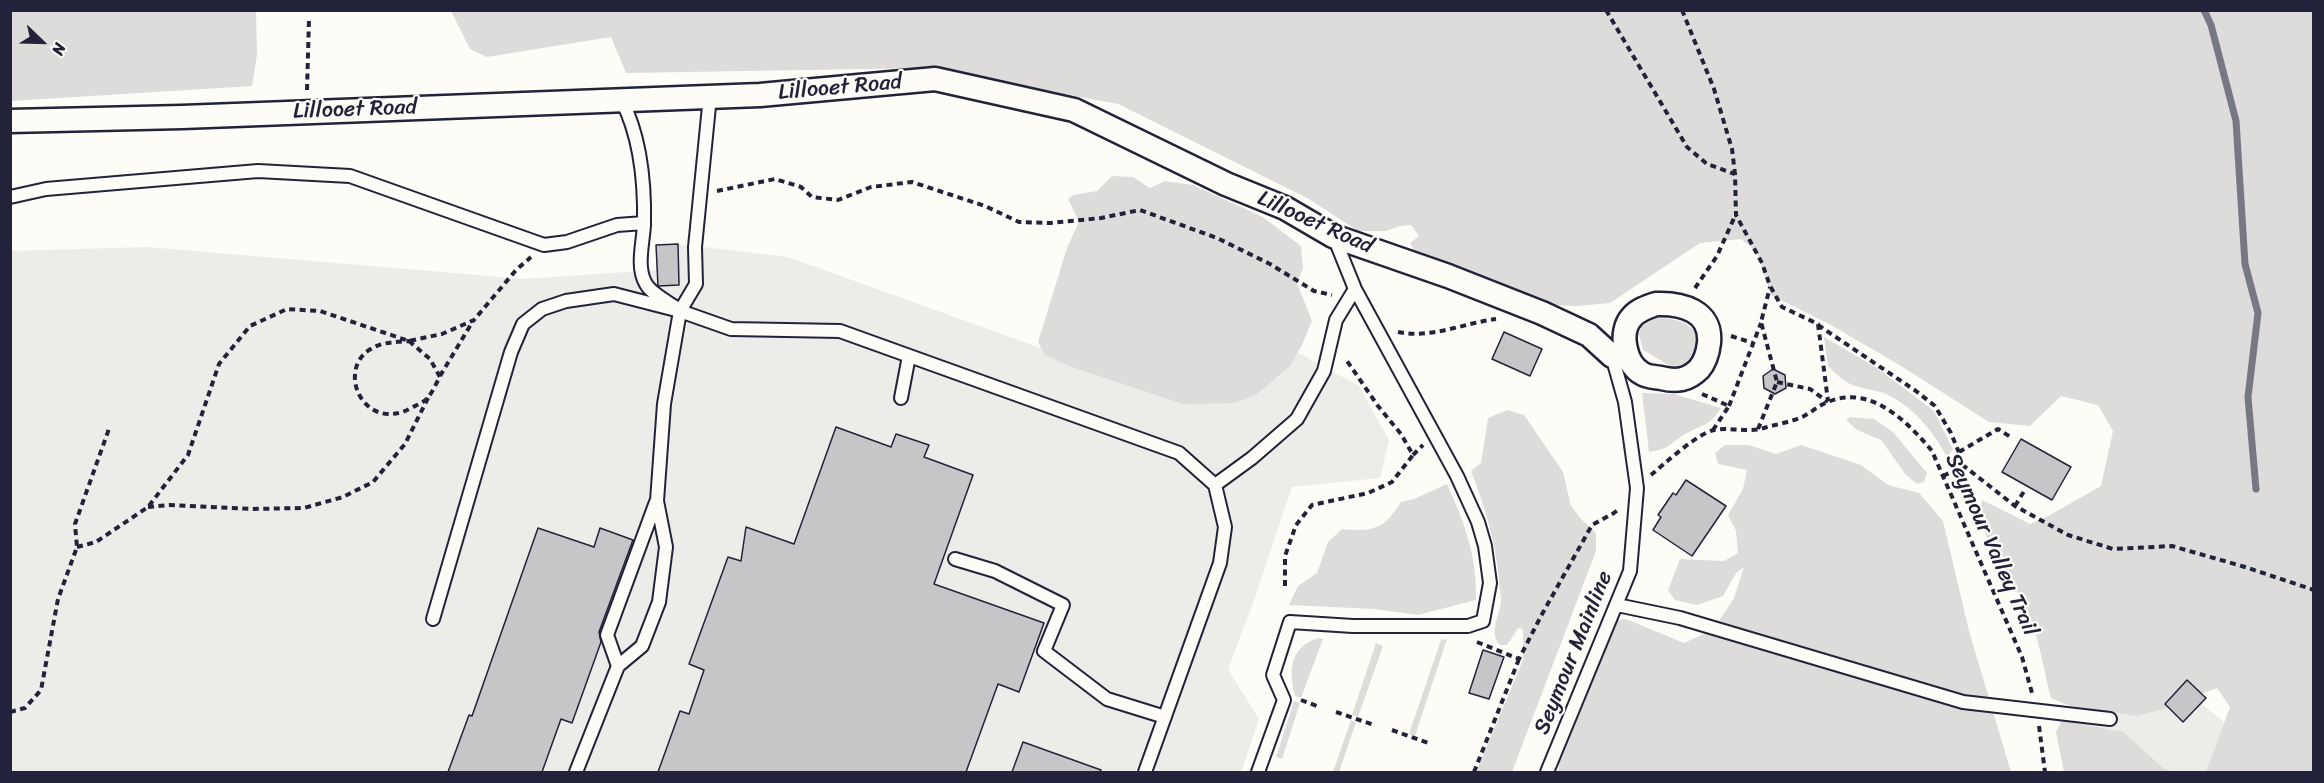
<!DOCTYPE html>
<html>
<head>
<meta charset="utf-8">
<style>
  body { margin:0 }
  #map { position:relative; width:2324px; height:783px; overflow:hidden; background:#fdfcf7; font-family:Sriracha,sans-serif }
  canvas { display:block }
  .frame { position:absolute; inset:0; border:12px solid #22223b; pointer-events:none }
  .north { position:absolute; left:12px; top:12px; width:60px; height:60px; -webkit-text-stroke:4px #fdfcf7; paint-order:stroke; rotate:113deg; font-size:16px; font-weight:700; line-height:24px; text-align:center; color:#22223b }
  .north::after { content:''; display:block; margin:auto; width:21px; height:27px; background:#22223b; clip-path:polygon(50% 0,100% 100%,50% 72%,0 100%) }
</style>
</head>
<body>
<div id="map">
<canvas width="2324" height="783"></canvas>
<div class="frame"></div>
<div class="north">N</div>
</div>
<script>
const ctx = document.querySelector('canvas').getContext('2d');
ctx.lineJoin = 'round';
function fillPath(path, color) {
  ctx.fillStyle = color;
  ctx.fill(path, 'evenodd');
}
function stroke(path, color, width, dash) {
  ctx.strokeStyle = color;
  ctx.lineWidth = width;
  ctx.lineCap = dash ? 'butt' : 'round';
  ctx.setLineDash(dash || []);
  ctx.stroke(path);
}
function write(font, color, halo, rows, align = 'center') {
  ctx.font = font + ' Sriracha,sans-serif';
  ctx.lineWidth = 4.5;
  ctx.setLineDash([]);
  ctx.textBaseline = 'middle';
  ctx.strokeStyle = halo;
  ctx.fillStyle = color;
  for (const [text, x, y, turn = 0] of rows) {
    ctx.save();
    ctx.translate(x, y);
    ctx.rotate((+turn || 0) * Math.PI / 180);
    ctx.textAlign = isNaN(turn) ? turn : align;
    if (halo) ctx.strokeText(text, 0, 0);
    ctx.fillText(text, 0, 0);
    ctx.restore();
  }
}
fillPath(new Path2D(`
  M 678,244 L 788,257 L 1060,355 L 1286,346 L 1359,386 L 1389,440 L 1380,478 L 1292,487 L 1255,597 L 1228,669 L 1259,719 L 1241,772 L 11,772 L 10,251 L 148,247 L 524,279 L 656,270 L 656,245 Z
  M 2154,667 L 2223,721 L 2244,772 L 2085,772 L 2079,714 Z`), '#ecece9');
fillPath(new Path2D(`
  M 11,10 L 256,11 L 257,55 L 252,86 L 11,101 Z
  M 451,11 L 2313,11 L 2313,772 L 2206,772 L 2230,707 L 2217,688 L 2164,709 L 2137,716 L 2070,706 L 2051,698 C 2044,672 2040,643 2030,617 C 2018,584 1973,537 1982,500 L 2030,524 L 2050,515 L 2101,486 L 2113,431 L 2098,405 L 2061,396 L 2030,426 L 1989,422 L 1901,366 L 1831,325 L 1771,295 L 1757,252 L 1741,239 L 1700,243 L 1610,303 L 1578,306 L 1542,305 L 1416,255 L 1410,243 L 1419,236 L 1411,225 L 1400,226 L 1386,231 L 1358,231 L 1309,199 L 1118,104 L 926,68 L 626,73 L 611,37 L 487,57 L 470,49 Z
  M 1112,176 L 1133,177 L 1150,188 L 1165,181 L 1193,185 L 1263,217 L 1301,246 L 1303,268 L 1297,283 L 1312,321 L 1302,345 L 1290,366 L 1256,395 L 1235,403 L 1183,404 L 1072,367 L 1045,355 L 1038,342 L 1067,248 L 1079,222 L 1068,199 L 1073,195 L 1097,191 Z
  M 1657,318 C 1680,319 1690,322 1701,341 L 1692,363 L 1677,370 L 1643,350 L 1639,335 L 1641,326 Z
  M 1824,337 L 1877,368 L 1934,411 L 1953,449 L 1947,457 C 1932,430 1915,408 1886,394 C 1873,389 1857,389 1845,381 C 1839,377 1833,371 1828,366 Z
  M 1642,393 L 1674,394 L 1721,408 C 1710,426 1703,424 1687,433 C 1669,443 1671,449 1649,452 Z
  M 1507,410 L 1524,415 L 1563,472 L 1571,506 L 1581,519 L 1596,533 L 1596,551 L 1512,772 L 1476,772 L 1523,660 L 1523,629 L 1518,628 L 1507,645 L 1500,645 C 1488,633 1500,615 1501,601 C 1501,594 1499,586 1499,578 C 1495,541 1485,506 1471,471 L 1481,463 L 1488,418 Z
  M 1850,417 L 1874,419 L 1893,432 L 1927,473 L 1924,482 L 1917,484 L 1906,475 L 1881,440 L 1857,430 L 1846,420 Z
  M 1725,445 L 1749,445 L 1776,454 L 1801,445 L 1861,465 L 1888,485 L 1919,493 L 1943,521 L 1969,631 L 2011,772 L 1558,772 L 1564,714 L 1599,635 L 1609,622 L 1626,619 L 1684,643 L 1713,630 L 1734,598 L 1744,567 L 1736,573 L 1723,596 L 1697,605 L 1675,600 L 1668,590 L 1680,559 L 1724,561 L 1738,553 L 1736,531 L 1728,515 L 1743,489 L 1747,470 L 1718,464 L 1715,453 Z
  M 1447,484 C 1465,524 1477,556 1476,600 L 1418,615 L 1374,609 L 1289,605 L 1298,586 L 1317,573 L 1328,542 L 1342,529 C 1374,532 1384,529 1401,502 L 1414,499 Z
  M 1318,638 L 1323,639 L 1301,698 L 1295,696 C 1289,670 1289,648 1318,638 Z
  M 1447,639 L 1415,736 L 1409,734 L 1441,640 Z
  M 1376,643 L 1383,646 L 1358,717 L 1352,715 Z
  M 1294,701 L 1300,703 L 1282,759 L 1276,757 Z
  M 1351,720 L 1356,722 L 1339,772 L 1333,772 Z
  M 2062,720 L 2123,732 L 2162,767 L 2171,772 L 2064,772 L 2056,732 Z`), '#dddcdb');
stroke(new Path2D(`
  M 2204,10 L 2211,25 L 2236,121 L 2245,264 L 2258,313 L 2248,397 L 2256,489`), '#787885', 7);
const building = new Path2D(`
  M 678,244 L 679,285 L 658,286 L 656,245 Z
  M 1504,332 L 1542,349 L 1530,376 L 1492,359 Z
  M 1773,369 L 1785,375 L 1786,388 L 1775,394 L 1764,388 L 1763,376 Z
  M 836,427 L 891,447 L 896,434 L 929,445 L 924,457 L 973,475 L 934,584 L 1044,623 L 1019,692 L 998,684 L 966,772 L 658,772 L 680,711 L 689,714 L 704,670 L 689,664 L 728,557 L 741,561 L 746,527 L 794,544 Z
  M 2021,439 L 2071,467 L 2052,500 L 2002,472 Z
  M 1686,480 L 1726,506 L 1692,556 L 1653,530 L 1661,517 L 1658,515 L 1673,493 L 1676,495 Z
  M 538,528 L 594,547 L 600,528 L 633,540 L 599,632 L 601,642 L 572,723 L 561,719 L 542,772 L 448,772 L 469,715 L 472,716 Z
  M 1483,650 L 1504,657 L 1489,699 L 1469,693 Z
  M 2187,680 L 2206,698 L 2183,722 L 2165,704 Z
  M 1023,742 L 1101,770 L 1100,772 L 1012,772 Z`);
fillPath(building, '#c6c6c8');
stroke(building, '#22223b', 1.5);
const lane = new Path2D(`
  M 621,99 C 641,137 645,182 644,225 C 643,243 636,268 646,284 C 651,293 666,301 675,307
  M 10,197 L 46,189 L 258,171 L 350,176 L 544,245 L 567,242 L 617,225 L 644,223
  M 901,398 L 909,356
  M 1215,485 L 1252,458 L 1297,419 L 1324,371 L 1336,320 L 1355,289
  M 955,559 L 995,571 L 1063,605 L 1044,651 L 1107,699 L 1165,717
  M 1617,605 L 1680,618 L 1963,702 L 2110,719
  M 433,619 L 511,352 L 523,324 L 542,309 L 566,301 L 614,294 L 680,311 L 731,329 L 840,331 L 1179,453 L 1215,485 L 1225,527 L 1220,563 L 1145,772
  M 618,666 L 607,635 L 656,502
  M 576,772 L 618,666 L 642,646 L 659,602 L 666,547 L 657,501 L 664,404 L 680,311 L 696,284 L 695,247 L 710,96
  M 1258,772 L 1284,700 L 1273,675 L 1290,622 L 1353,626 L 1468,626 L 1483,621 L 1490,583 L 1485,546 L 1478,522 L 1457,476 L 1355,289 L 1334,237
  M 1547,772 L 1630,571 L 1637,488 L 1625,402 L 1612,356`);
const street = new Path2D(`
  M 10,121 L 182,117 L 760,95 L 935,79 L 1074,110 L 1226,184 L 1285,208 L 1333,236 L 1448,276 L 1542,313 L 1589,335 L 1612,356 L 1626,349
  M 1656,304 C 1682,303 1712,311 1709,343 C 1708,352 1705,362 1699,369 C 1688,380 1677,382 1661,378 C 1656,377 1648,377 1643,374 C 1625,365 1618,332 1632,317 C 1638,310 1647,307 1656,304 Z`);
stroke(lane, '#22223b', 16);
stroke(street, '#22223b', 27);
stroke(new Path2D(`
  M 1606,10 L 1687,147 L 1707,164 L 1735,174
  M 1682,10 L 1714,89 L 1732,149 L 1735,174 L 1736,215 L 1762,263 L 1770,286 L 1782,307 L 1818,324 L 1828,401
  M 307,90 L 309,19
  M 717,191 L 775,179 L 801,187 L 812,197 L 838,200 L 871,187 L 912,182 L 985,206 L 1019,222 L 1050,223 L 1101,218 L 1140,210 L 1217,238 L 1270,264 L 1314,291 L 1332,295
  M 1695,288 L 1717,256 L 1735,216
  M 1818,325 L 1916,391 L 1935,406 L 1951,433 L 1964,465
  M 1398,332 C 1431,339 1464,323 1496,319
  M 1731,336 L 1753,343
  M 409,341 L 430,359 L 440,377 C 436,383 433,392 428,397 C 425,402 417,405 413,407 C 365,435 336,372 369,350 C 381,342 395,342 409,341 Z
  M 440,376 L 473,321
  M 1777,382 L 1810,389 L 1828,402
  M 1702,394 L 1729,406 L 1713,430
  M 1729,406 L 1761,323
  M 1758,429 L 1777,382 L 1761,322 L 1770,287
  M 1959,452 L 1998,429 L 2012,438
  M 1413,455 L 1423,445
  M 1651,475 C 1664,464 1698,433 1714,430 C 1731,427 1748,433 1764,428 C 1777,424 1792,422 1804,416 C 1812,412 1819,405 1828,402 C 1870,384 1907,421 1932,451 L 2022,657 L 2032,693
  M 1943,476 L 1964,466 L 2015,506 L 2068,535 L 2113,549 L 2172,546 L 2245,567 L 2314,590
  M 2015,506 L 2026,488
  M 148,507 L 169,505 L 251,509 L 304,508 L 343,497 L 373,482 L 405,444 L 428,398
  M 77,547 L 96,542 L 148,507 L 188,455 L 219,364 L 250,326 L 287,309 L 320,311 L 409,341 L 442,334 L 474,320 L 516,270 L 531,257
  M 1285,586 L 1285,556 L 1296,525 L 1312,505 L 1368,493 L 1392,482 L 1413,455 L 1401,434 L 1378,406 L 1345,358
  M 1477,642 L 1519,659 L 1541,616 L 1592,525 L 1614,513 L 1619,509
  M 1301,700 L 1317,706
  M 10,712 L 25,708 L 41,690 L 58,599 L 77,547 L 75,524 L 110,426
  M 1336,712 L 1374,725
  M 2039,726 L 2045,772
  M 1392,730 L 1431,744
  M 1474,772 L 1519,659`), '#22223b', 4, [6, 4.5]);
stroke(lane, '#fdfcf7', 12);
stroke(street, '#fdfcf7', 22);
write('22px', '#22223b', '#fdfcf7', [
  ["Lillooet Road",840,88,-5],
  ["Lillooet Road",355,110,-2],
  ["Lillooet Road",1315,223,24],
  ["Seymour Valley Trail",1991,545,66],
  ["Seymour Mainline",1574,653,-68]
]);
</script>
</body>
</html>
